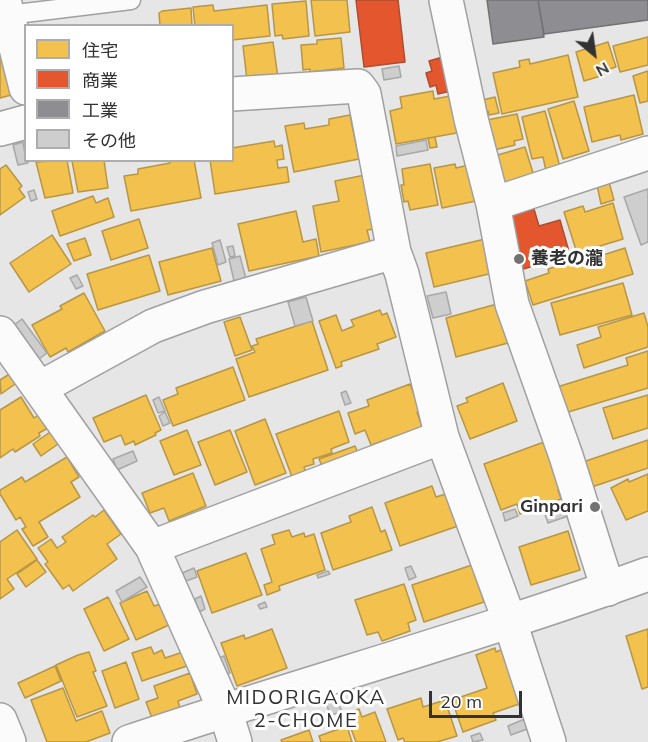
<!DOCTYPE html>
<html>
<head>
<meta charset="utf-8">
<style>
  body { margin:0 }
  #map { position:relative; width:648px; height:742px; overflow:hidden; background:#e5e6e5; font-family:Mulish,"Noto Sans JP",sans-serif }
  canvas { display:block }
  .legend { position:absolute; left:24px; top:24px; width:210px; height:138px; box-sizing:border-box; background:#fff; border:2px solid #adadad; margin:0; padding:8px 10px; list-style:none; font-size:18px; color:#313231 }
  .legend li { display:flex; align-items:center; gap:12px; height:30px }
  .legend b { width:30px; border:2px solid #adadad }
  .north { position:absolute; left:564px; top:24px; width:60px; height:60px; -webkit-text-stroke:4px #fff; paint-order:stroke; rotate:151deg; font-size:16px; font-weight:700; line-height:24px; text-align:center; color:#313231 }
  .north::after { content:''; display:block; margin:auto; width:21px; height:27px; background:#313231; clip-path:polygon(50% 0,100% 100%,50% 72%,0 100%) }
  .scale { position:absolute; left:429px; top:691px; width:93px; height:27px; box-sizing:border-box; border:3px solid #313231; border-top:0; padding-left:8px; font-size:18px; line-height:21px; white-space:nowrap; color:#313231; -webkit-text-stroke:4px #fff; paint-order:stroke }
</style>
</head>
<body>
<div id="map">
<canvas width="648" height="742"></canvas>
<ul class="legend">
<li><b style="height:16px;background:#f2c14e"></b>住宅</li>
<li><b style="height:16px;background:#e4572e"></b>商業</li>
<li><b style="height:16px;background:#8d8d92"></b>工業</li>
<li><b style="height:16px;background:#cdcecd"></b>その他</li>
</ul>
<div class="north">N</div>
<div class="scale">20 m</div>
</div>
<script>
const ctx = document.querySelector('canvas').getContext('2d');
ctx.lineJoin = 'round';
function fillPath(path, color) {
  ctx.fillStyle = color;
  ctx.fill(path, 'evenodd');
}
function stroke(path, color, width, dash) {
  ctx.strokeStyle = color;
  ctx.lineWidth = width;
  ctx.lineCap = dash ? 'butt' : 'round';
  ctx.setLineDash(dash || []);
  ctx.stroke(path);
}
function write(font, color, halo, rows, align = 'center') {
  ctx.font = font + ' Mulish,"Noto Sans JP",sans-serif';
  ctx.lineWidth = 6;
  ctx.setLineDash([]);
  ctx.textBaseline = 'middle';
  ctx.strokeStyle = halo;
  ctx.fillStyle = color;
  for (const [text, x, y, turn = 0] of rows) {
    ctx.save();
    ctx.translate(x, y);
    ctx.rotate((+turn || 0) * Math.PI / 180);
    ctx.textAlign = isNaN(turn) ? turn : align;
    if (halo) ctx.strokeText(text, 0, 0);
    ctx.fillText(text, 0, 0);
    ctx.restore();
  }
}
const homes = new Path2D(`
  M 311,0 L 347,0 L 350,32 L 315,36 Z
  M 306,1 L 309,36 L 283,39 L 282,35 L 275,36 L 272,4 Z
  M 213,5 L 214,11 L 267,5 L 270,36 L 232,40 L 232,26 L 195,26 L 193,7 Z
  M 191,8 L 192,26 L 160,26 L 159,13 L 162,11 Z
  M 648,37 L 648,65 L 620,72 L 613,46 Z
  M 341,38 L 344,68 L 310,72 L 310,69 L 303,70 L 301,45 L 317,44 L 317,40 Z
  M 0,40 L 15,94 L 0,98 Z
  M 273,42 L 278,78 L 247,80 L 243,46 Z
  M 608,42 L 616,67 L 603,71 L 604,75 L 584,81 L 576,52 Z
  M 568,55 L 578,97 L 502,114 L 493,73 L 520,67 L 519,61 L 529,59 L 530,64 Z
  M 648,71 L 648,101 L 640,103 L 633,76 Z
  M 433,91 L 434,99 L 456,95 L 462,132 L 396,144 L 390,111 L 402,108 L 400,97 Z
  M 634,95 L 643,134 L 621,140 L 620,135 L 592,142 L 584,107 Z
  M 495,97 L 499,113 L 489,115 L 488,111 L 482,112 L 479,101 Z
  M 574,101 L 589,151 L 563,159 L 548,109 Z
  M 545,111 L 560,167 L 546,171 L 543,157 L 532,159 L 522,117 Z
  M 517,114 L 523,139 L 514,141 L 515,145 L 494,150 L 487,120 Z
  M 350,115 L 359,159 L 294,172 L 285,126 L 304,123 L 305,129 L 329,125 L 329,119 Z
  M 435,137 L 437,147 L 430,148 L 428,138 Z
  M 274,141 L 275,147 L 282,145 L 284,159 L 277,160 L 278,168 L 287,167 L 289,182 L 215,194 L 210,160 L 232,160 L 232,148 Z
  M 525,147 L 534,176 L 501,187 L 491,157 Z
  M 67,160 L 73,193 L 45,198 L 36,162 Z
  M 104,160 L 108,188 L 78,192 L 72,161 Z
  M 170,160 L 194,160 L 201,198 L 131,211 L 124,176 L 138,174 L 138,169 L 170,163 Z
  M 430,164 L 438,205 L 410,210 L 408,201 L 404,202 L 401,185 L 404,185 L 402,169 Z
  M 455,164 L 456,168 L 469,165 L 476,201 L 442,208 L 434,168 Z
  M 6,165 L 22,186 L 19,189 L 25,197 L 0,215 L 0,169 Z
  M 365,175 L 375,229 L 367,230 L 370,242 L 321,252 L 313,206 L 339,201 L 335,181 Z
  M 609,182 L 614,200 L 601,204 L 597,185 Z
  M 93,196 L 96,203 L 108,198 L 114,217 L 60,236 L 52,211 Z
  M 613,203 L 623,239 L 577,253 L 564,212 L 583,206 L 585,212 Z
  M 296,211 L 303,242 L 316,239 L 319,256 L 249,271 L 238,224 Z
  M 139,219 L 148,248 L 111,260 L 102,231 Z
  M 52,235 L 71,264 L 29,292 L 10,263 Z
  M 85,238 L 91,255 L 74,261 L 67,244 Z
  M 485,239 L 493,273 L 434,287 L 426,253 Z
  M 212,248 L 221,281 L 168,295 L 159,262 Z
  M 625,248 L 633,274 L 533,305 L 525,281 L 549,273 L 548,269 L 599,253 L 600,256 Z
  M 149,255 L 160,291 L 98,310 L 87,274 Z
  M 623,283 L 632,315 L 560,335 L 551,303 Z
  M 84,293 L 105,331 L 68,352 L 66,348 L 50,357 L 32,325 L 62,309 L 60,306 Z
  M 497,304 L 508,343 L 456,357 L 446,318 Z
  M 380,310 L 382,315 L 387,313 L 396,337 L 377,344 L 379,349 L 341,362 L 342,366 L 336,368 L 319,321 L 336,315 L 342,331 L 354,326 L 351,320 Z
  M 644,313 L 648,327 L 648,347 L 584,368 L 577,345 L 601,337 L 598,327 Z
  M 240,317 L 252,350 L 235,356 L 224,322 Z
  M 312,321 L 328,370 L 249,397 L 236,359 L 255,352 L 252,346 L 258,344 L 256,339 Z
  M 648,351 L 648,388 L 565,413 L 557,387 L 628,365 L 626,358 Z
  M 233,367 L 245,400 L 173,426 L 163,400 L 178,394 L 176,388 Z
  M 11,373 L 18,382 L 1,394 L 0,380 Z
  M 503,383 L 517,421 L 470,439 L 457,406 L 468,402 L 466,398 Z
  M 410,384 L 420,410 L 417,412 L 422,427 L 371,445 L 365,430 L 355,434 L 348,413 L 369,406 L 367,400 Z
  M 146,395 L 161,430 L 155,433 L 156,435 L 135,445 L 134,441 L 125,445 L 121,435 L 104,442 L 93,418 Z
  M 648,395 L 648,428 L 613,439 L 603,408 Z
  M 21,397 L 34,418 L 40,414 L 48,428 L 39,433 L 40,436 L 15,452 L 13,449 L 0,458 L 0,410 Z
  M 339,411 L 349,442 L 331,449 L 332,453 L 313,459 L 314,464 L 304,467 L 306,473 L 292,477 L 276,434 Z
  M 265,419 L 286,473 L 255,485 L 235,431 Z
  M 53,430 L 61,442 L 41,456 L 33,444 Z
  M 187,430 L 201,465 L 174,475 L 160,441 Z
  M 230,430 L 247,472 L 215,485 L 198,442 Z
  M 648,440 L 648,468 L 589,488 L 580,463 Z
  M 544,442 L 561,489 L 558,490 L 561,499 L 520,514 L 517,504 L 501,510 L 484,464 Z
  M 355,446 L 358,453 L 322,466 L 319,459 Z
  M 67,457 L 79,477 L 71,482 L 80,497 L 39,522 L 48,537 L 33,546 L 22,529 L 26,527 L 20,517 L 16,520 L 0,494 L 0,490 L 22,477 L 25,482 Z
  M 193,473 L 206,506 L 169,521 L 164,508 L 150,513 L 142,493 Z
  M 648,474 L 648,511 L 626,520 L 611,488 L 628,479 L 629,482 Z
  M 432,486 L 436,497 L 449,493 L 461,525 L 400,546 L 385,503 Z
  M 372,507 L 381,532 L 385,530 L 392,550 L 333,570 L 321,533 L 351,522 L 349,516 Z
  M 104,510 L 121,534 L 107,544 L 117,559 L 73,591 L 69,585 L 63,589 L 45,564 L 48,562 L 38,548 L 51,539 L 57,548 L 66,542 L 62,537 L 93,515 L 95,517 Z
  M 17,530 L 37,559 L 7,579 L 14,589 L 0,599 L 0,542 Z
  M 289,530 L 292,537 L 304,533 L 305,537 L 314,534 L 325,570 L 279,586 L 280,590 L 267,595 L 264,585 L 272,582 L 261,549 L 275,544 L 272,535 Z
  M 568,531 L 580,570 L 531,585 L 519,547 Z
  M 246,553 L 262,595 L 212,613 L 197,571 Z
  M 37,560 L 46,572 L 26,587 L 17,574 Z
  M 472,565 L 484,602 L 424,622 L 412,585 Z
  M 404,584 L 416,620 L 408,623 L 410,631 L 382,641 L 378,632 L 367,635 L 355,600 Z
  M 147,591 L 154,606 L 160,604 L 169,625 L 136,640 L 120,603 Z
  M 108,597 L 129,639 L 104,651 L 84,609 Z
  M 272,629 L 287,668 L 237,686 L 221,643 L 244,635 L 245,639 Z
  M 648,629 L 648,687 L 642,689 L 626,636 Z
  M 151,647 L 154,654 L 162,650 L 165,658 L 183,652 L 187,666 L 142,681 L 132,653 Z
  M 495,648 L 496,652 L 503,649 L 522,703 L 493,713 L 496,720 L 463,732 L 452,700 L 487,688 L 476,655 Z
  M 89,652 L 96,671 L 93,672 L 107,706 L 77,717 L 56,665 L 78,655 Z
  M 126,662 L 139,699 L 115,708 L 102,671 Z
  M 55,666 L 61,681 L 25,698 L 18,683 Z
  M 190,673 L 197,694 L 178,701 L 180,708 L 152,718 L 146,702 L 158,698 L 154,686 Z
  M 63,688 L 76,721 L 102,711 L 110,733 L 86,742 L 47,742 L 31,700 Z
  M 421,698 L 423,707 L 445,700 L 457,736 L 437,742 L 405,742 L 403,738 L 398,740 L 387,709 Z
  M 359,709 L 362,717 L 375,712 L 386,742 L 356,742 L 346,715 Z
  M 347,726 L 352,742 L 321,742 L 319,736 Z
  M 309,730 L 313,742 L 282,742 L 281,740 Z`);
fillPath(homes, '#f2c14e');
stroke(homes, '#b89645', 1.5);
const shops = new Path2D(`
  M 356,0 L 398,0 L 405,62 L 364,67 Z
  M 446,56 L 455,90 L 438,94 L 436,85 L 430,87 L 426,73 L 432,71 L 429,61 Z
  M 534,209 L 539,226 L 560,220 L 570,255 L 520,270 L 505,217 Z`);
fillPath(shops, '#e4572e');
stroke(shops, '#ae4c2f', 1.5);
const industry = new Path2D(`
  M 487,0 L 538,0 L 544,37 L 493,44 Z
  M 538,0 L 648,0 L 648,20 L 544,34 Z`);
fillPath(industry, '#8d8d92');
stroke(industry, '#717275', 1.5);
const building = new Path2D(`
  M 399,66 L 401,77 L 384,80 L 382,69 Z
  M 426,140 L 428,150 L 397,156 L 396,146 Z
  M 23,142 L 26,160 L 28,163 L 18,165 L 13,145 Z
  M 648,189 L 648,242 L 641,245 L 624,197 Z
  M 34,190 L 37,199 L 31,201 L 28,192 Z
  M 220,240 L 226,262 L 218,265 L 212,243 Z
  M 233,246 L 235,256 L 230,257 L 227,247 Z
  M 240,256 L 246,279 L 234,281 L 229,259 Z
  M 77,275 L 83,286 L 76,289 L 70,278 Z
  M 446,292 L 451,314 L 433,318 L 427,296 Z
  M 306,297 L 313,321 L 295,326 L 288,302 Z
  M 22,319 L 47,353 L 39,359 L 14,325 Z
  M 346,391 L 351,403 L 345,405 L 341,393 Z
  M 159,397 L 165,411 L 158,413 L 153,400 Z
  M 165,412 L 170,423 L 163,426 L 159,416 Z
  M 133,451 L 137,461 L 117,470 L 113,459 Z
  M 566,501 L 571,515 L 548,523 L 543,509 Z
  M 515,509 L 518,516 L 505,521 L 503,513 Z
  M 411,566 L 416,577 L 409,580 L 405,568 Z
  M 194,568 L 197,577 L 186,581 L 182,573 Z
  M 328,571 L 330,574 L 318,578 L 317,575 Z
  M 140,577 L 147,587 L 122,602 L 116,591 Z
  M 201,596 L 205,609 L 199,612 L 195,599 Z
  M 265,602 L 267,607 L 260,609 L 258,605 Z
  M 224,656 L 230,673 L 224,675 L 217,659 Z
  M 335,695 L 342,712 L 330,715 L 325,699 Z
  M 527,718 L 530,728 L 511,735 L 508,726 Z
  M 480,733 L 483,740 L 473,742 L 471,736 Z`);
fillPath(building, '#cdcecd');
stroke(building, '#a7a8a7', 1.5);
const lane = new Path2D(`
  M 8,15 L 131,0`);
const street = new Path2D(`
  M 4,0 L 26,88
  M 446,0 L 471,119 L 493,204 L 512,304 L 566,456 L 608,589
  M 232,94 L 358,86 L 364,94 L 394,252 L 402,274 L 442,437 L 510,622 L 549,742
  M 0,129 L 26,122
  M 493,204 L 648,153
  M 0,333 L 152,547 L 225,710 L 235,742
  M 40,388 L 153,326 L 205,307 L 394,252
  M 152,547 L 442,437`);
const secondary = new Path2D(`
  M 0,720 L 9,742
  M 129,742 C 301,684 477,636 648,574`);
stroke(lane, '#9fa09f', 21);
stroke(street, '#9fa09f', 36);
stroke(secondary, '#9fa09f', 36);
stroke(lane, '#fbfbfb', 18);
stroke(street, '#fbfbfb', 33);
stroke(secondary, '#fbfbfb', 33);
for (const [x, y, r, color] of [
  [519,259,6,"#707170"],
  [595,507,6,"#707170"]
]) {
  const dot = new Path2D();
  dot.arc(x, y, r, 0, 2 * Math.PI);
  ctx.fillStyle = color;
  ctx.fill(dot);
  stroke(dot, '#fff', 2);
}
write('bold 18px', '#313231', '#fff', [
  ["養老の瀧",531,259],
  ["Ginpari",583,507,"right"]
], 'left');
ctx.letterSpacing = '1.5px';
write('20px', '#313231', '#fff', [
  ["MIDORIGAOKA",306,698],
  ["2-CHOME",306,721]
]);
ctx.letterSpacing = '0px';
</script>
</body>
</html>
